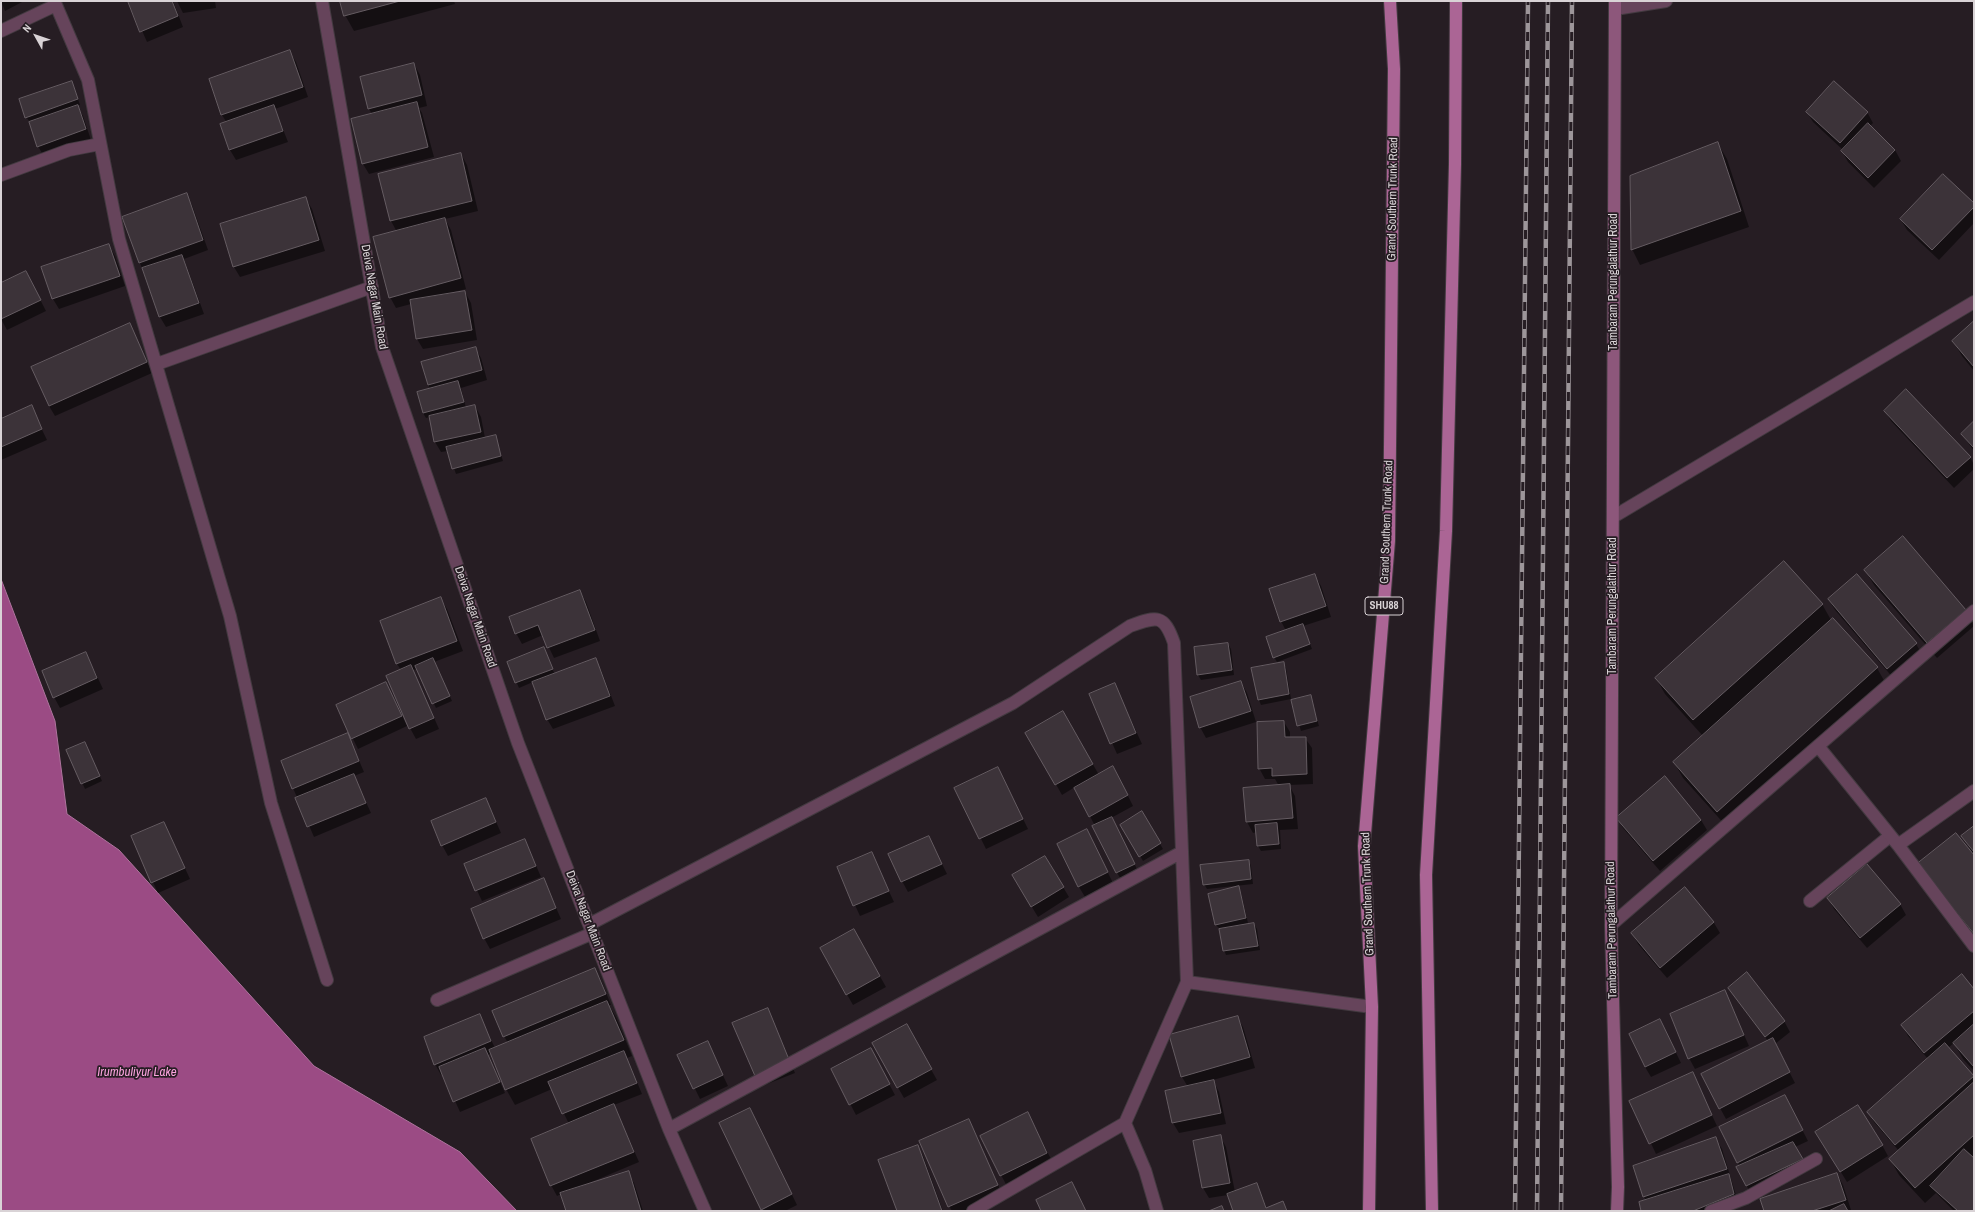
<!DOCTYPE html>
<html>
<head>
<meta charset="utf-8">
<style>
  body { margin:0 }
  #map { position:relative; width:1975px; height:1212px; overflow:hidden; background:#261d23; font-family:"Archivo Narrow",sans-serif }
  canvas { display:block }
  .frame { position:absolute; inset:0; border:2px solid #d9d3d6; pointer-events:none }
  .north { position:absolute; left:16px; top:16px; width:40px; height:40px; -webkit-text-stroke:3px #261d23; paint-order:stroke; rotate:310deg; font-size:11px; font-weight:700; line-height:16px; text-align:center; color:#d9d3d6 }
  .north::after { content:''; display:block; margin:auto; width:14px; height:18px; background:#d9d3d6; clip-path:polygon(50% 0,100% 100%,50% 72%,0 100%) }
</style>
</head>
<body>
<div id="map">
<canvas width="1975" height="1212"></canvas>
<div class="frame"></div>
<div class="north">N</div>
</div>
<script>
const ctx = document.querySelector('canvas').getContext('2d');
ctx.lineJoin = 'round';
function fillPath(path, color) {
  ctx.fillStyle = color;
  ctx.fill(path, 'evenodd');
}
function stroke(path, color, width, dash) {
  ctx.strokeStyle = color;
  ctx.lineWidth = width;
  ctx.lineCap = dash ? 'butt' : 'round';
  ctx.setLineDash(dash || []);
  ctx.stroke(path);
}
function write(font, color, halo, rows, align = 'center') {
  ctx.font = font + ' "Archivo Narrow",sans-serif';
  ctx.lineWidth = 3.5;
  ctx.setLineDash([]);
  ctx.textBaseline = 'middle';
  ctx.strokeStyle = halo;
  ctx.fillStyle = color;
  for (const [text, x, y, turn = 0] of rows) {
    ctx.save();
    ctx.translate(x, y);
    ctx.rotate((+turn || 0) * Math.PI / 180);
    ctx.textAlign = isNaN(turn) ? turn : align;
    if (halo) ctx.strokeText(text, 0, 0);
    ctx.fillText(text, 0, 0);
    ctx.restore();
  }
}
const water = new Path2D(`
  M 1,579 L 55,721 L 67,814 L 119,850 L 314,1066 L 460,1152 L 517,1211 L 1,1211 Z`);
fillPath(water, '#9b4b84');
stroke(water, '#ae749d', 1);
fillPath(new Path2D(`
  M 1,1 L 24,1 L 5,11 Z
  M 129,1 L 173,1 L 183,27 L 147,42 Z
  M 177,1 L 215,1 L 216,8 L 183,13 Z
  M 341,1 L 454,1 L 455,4 L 354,31 L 345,15 Z
  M 290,52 L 296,62 L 308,97 L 275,109 L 288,142 L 236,160 L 230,150 L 227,123 L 222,115 L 210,79 Z
  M 414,64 L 420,75 L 427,106 L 419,108 L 422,113 L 434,157 L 369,174 L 363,164 L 372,114 L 369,109 Z
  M 74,88 L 80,105 L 77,106 L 83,116 L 91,140 L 44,157 L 38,146 L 30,122 L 26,117 Z
  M 1807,112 L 1867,112 L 1873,123 L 1870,126 L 1895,150 L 1901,161 L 1874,188 L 1848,162 L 1842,151 L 1843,150 L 1813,122 Z
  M 1718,144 L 1727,159 L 1749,227 L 1640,265 L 1632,249 Z
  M 461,154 L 467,165 L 478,211 L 445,219 L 451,230 L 466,289 L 450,293 L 450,295 L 465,292 L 471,303 L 477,340 L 423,349 L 417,339 L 411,304 L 396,308 L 390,297 L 397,232 L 391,221 L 379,174 Z
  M 186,195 L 192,205 L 208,250 L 184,259 L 204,314 L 166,327 L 160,317 L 123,217 Z
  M 306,199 L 312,209 L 325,251 L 240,277 L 234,267 L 222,225 Z
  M 1974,204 L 1974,223 L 1939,260 L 1907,230 L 1901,220 Z
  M 109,245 L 115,256 L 125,286 L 59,309 L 53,299 L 43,268 Z
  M 26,272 L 46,311 L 7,330 L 1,319 L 1,284 Z
  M 1974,323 L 1974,371 L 1962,356 L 1953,341 Z
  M 135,335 L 152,373 L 55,416 L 49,406 Z
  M 475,348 L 481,358 L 487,380 L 461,388 L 466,408 L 475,406 L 481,417 L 485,438 L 495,436 L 503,461 L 456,474 L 448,451 L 441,452 L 435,442 L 430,417 L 426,418 L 423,413 L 418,393 L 431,390 L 428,385 Z
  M 31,407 L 47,440 L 1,460 L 1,420 Z
  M 1885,411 L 1970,457 L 1974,465 L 1974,469 L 1954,488 L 1891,421 Z
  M 1974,423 L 1974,451 L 1962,434 Z
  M 1865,570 L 1966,610 L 1974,626 L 1937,658 L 1874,585 Z
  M 1315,576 L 1321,586 L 1331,617 L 1303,626 L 1312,649 L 1277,662 L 1274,657 L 1286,631 L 1281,621 Z
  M 580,591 L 586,602 L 600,641 L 554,658 L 543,635 L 522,644 L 516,633 Z
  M 441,599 L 447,609 L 463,651 L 434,662 L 452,701 L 436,708 L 417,669 L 413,670 L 439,729 L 416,739 L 410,728 L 401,670 L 397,664 Z
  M 1829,600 L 1916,644 L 1922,654 L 1894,679 L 1835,610 Z
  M 1822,604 L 1831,620 L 1833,619 L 1877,668 L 1886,684 L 1727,827 L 1683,778 L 1674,762 L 1703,736 L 1665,694 L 1656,678 Z
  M 1228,644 L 1231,649 L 1234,675 L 1201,680 L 1198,675 Z
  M 544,649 L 555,675 L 595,660 L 601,670 L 615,706 L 553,729 L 547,719 L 533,682 L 519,688 L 508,662 Z
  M 86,653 L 103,689 L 60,708 L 54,697 Z
  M 1283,663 L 1286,668 L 1291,699 L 1261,705 L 1259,700 Z
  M 1241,682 L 1247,693 L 1256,722 L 1206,738 L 1200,727 Z
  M 1115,685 L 1142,744 L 1117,754 L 1091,695 Z
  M 392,694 L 407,726 L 358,749 L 337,706 Z
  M 1310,696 L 1319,726 L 1301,731 L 1292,701 Z
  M 1063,712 L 1099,775 L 1119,778 L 1133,806 L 1111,818 L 1137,869 L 1120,878 L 1093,827 L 1095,826 L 1075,787 L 1062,795 L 1027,733 Z
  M 1284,722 L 1290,732 L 1290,738 L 1305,738 L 1312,748 L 1313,784 L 1289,785 L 1295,796 L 1298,829 L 1280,830 L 1281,849 L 1261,851 L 1258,846 L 1257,832 L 1253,833 L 1247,822 L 1244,789 L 1279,786 L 1275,779 L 1265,779 L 1259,768 Z
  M 348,735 L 364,772 L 354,776 L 371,813 L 314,837 L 293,788 Z
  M 87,748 L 102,781 L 85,789 L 68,751 Z
  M 998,768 L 1028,829 L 986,849 L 956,788 Z
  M 486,799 L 501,833 L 448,856 L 442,845 Z
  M 1142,813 L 1163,849 L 1143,861 L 1122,825 Z
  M 1617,818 L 1701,820 L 1707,830 L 1660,871 L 1623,828 Z
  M 164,823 L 190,879 L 158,893 L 132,837 Z
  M 1974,827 L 1974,937 L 1927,880 L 1972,852 L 1963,836 Z
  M 1087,831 L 1113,883 L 1085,897 L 1079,887 Z
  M 525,840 L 541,877 L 482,901 L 465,865 Z
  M 934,848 L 947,874 L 908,892 L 902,881 Z
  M 871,853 L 894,902 L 860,916 L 838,868 Z
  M 1249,861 L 1251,866 L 1253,884 L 1207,889 L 1204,884 Z
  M 1013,876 L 1063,887 L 1069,897 L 1038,917 Z
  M 544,880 L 561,919 L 490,949 L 484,938 Z
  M 1238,888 L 1241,893 L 1248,923 L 1240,925 L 1241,926 L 1254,924 L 1257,929 L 1260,950 L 1226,955 L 1224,950 L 1220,929 L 1216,925 Z
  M 1685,889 L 1714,923 L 1720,933 L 1667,978 L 1638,944 L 1632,933 Z
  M 1828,898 L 1900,904 L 1906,915 L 1867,948 L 1834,909 Z
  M 854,930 L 886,987 L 853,1005 L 821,949 Z
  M 595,969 L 601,980 L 611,1005 L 609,1005 L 616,1017 L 632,1056 L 627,1058 L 642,1094 L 614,1105 L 639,1162 L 582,1186 L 583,1187 L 628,1173 L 634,1183 L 643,1211 L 567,1211 L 561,1194 L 557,1196 L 551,1185 L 569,1124 L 552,1089 L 515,1105 L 506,1089 L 492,1053 L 488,1055 L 505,1093 L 460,1112 L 443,1074 L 441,1075 L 435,1064 L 479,1015 L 495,1048 L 508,1043 L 504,1036 Z
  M 1729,988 L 1784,1021 L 1790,1032 L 1775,1044 L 1795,1083 L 1726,1119 L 1720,1108 L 1768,1041 Z
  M 1974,990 L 1974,1071 L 1963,1059 L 1954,1043 L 1948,1048 L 1974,1078 L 1974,1211 L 1954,1211 L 1936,1193 L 1925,1203 L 1899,1175 L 1890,1159 L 1899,1151 L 1874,1122 L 1868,1112 L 1928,1059 L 1908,1036 L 1902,1025 Z
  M 1725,992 L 1749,1046 L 1695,1069 L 1689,1058 Z
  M 767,1009 L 795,1073 L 762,1086 L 756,1076 Z
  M 1237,1017 L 1243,1027 L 1255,1068 L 1213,1080 L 1219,1092 L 1226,1124 L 1179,1133 L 1173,1123 L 1166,1091 L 1188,1087 L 1182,1077 Z
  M 1660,1020 L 1681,1063 L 1651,1077 L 1645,1067 Z
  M 906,1025 L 937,1080 L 904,1098 L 873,1044 Z
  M 707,1042 L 728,1086 L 700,1099 L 679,1056 Z
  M 876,1060 L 895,1095 L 856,1115 L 832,1069 Z
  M 1692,1073 L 1717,1126 L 1656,1154 L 1631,1101 Z
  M 1790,1106 L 1808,1141 L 1795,1147 L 1808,1170 L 1752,1196 L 1737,1167 L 1740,1166 L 1738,1162 Z
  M 1028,1114 L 1053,1163 L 1007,1186 L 1001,1175 Z
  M 755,1119 L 797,1205 L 785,1211 L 763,1211 L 720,1123 Z
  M 969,1120 L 1003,1196 L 968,1211 L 952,1211 L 949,1206 Z
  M 1220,1136 L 1226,1147 L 1235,1192 L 1256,1184 L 1267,1208 L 1283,1202 L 1288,1211 L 1234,1211 L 1228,1195 L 1209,1198 L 1203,1188 Z
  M 1716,1139 L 1722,1149 L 1739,1205 L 1724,1211 L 1642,1211 L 1646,1201 L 1644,1196 Z
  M 1823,1143 L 1882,1145 L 1888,1156 L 1847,1182 Z
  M 917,1146 L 923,1156 L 943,1211 L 898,1211 Z
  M 1837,1174 L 1843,1185 L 1851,1210 L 1765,1211 Z`), '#0007');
const building = new Path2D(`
  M 128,1 L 172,1 L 178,16 L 140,32 Z
  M 340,1 L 400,1 L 344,16 Z
  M 290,50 L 303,87 L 221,115 L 209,79 Z
  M 414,63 L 422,95 L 368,109 L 360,77 Z
  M 72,81 L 78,99 L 25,118 L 19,99 Z
  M 1834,81 L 1868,112 L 1840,143 L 1806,112 Z
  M 417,102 L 428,147 L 362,164 L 351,119 Z
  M 78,105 L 86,129 L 37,147 L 29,122 Z
  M 274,105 L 283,131 L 229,150 L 220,124 Z
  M 1868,123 L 1895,150 L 1868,178 L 1841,151 Z
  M 1718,142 L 1741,211 L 1631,250 L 1630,176 Z
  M 461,153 L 472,201 L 390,221 L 378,174 Z
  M 1943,174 L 1974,203 L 1974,207 L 1932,250 L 1900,219 Z
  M 187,193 L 203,240 L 139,263 L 122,217 Z
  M 306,197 L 319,240 L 233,267 L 220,224 Z
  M 445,218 L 461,278 L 389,298 L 373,237 Z
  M 109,244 L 120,276 L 52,299 L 41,267 Z
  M 182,255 L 199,303 L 159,317 L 142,268 Z
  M 26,271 L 41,300 L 1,319 L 1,283 Z
  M 465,291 L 472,330 L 416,339 L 410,300 Z
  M 1974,321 L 1974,367 L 1952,341 Z
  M 130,323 L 147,362 L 49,406 L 31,367 Z
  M 476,347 L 482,370 L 428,385 L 421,362 Z
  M 458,381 L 464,402 L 423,413 L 417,392 Z
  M 1906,389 L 1971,457 L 1947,478 L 1884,411 Z
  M 32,405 L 42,429 L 1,447 L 1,419 Z
  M 475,405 L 481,432 L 434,442 L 429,416 Z
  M 1974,421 L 1974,448 L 1961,434 Z
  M 496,435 L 501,456 L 452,469 L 446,447 Z
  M 1903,536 L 1966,610 L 1927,643 L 1864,570 Z
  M 1784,561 L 1823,604 L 1693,720 L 1655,678 Z
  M 1315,574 L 1326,606 L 1280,622 L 1269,589 Z
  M 1857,574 L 1917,643 L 1887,669 L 1828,599 Z
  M 580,590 L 595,630 L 547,648 L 538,625 L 515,634 L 509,617 Z
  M 441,597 L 457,641 L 396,664 L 380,621 Z
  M 1833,618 L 1878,667 L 1717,812 L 1673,762 Z
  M 1303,624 L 1310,644 L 1273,658 L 1266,637 Z
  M 1228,643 L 1232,670 L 1197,675 L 1194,647 Z
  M 544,647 L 553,669 L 515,683 L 507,662 Z
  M 86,652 L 97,678 L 53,698 L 42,671 Z
  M 433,658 L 450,696 L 432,704 L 415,666 Z
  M 596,658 L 610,696 L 546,720 L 532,682 Z
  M 1284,662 L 1289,694 L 1258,700 L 1251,668 Z
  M 411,665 L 434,718 L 409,729 L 386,676 Z
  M 1241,681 L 1251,711 L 1199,728 L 1190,697 Z
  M 386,682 L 402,716 L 351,739 L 336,705 Z
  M 1115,683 L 1136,733 L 1110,744 L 1089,694 Z
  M 1311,695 L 1317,721 L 1297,726 L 1291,700 Z
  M 1063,711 L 1093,764 L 1055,785 L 1025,733 Z
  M 1284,721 L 1285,737 L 1306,737 L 1307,774 L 1272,776 L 1272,768 L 1258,769 L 1257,722 Z
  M 348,733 L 359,761 L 292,789 L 281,761 Z
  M 85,742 L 100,776 L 81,784 L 66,750 Z
  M 1113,766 L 1128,795 L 1089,817 L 1074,788 Z
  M 998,767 L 1023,819 L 979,839 L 954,788 Z
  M 354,774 L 366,803 L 307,827 L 295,798 Z
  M 1665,776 L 1701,820 L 1653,861 L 1616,818 Z
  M 1290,784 L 1293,818 L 1246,822 L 1243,788 Z
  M 486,798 L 496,822 L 441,846 L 431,821 Z
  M 1142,811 L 1161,843 L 1139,857 L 1120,825 Z
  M 1112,817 L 1135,864 L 1116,873 L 1092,826 Z
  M 164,822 L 185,868 L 151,883 L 131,836 Z
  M 1277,823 L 1279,844 L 1257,846 L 1255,825 Z
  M 1974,826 L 1974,852 L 1961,836 Z
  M 1087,829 L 1108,872 L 1078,887 L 1057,844 Z
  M 1956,833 L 1974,855 L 1974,934 L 1917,864 Z
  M 929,836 L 942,864 L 901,882 L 888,854 Z
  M 525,839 L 536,866 L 475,891 L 464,864 Z
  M 872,852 L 889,891 L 853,906 L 837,867 Z
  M 1045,856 L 1064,887 L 1031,907 L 1012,875 Z
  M 1249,860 L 1251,879 L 1203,885 L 1200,865 Z
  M 1867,864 L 1901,904 L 1860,938 L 1827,898 Z
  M 544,878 L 556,908 L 483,939 L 471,909 Z
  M 1239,886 L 1246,918 L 1215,925 L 1208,894 Z
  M 1685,887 L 1714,922 L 1660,968 L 1631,933 Z
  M 1254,923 L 1258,946 L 1223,951 L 1219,929 Z
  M 854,929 L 880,976 L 846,995 L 820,948 Z
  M 595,968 L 606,994 L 503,1037 L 492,1011 Z
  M 1747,972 L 1785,1021 L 1765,1037 L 1728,988 Z
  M 1962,974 L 1974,989 L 1974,1011 L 1924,1053 L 1901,1025 Z
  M 1725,990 L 1744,1035 L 1688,1059 L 1670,1014 Z
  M 607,1001 L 624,1040 L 505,1090 L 489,1050 Z
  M 768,1008 L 790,1062 L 755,1076 L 732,1023 Z
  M 480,1014 L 491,1041 L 434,1065 L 424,1037 Z
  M 1238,1016 L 1250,1057 L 1181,1077 L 1169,1035 Z
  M 1660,1019 L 1676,1052 L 1645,1067 L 1629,1034 Z
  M 907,1024 L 932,1069 L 897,1088 L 872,1043 Z
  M 1974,1024 L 1974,1067 L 1953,1043 Z
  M 1773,1038 L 1790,1072 L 1719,1109 L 1701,1074 Z
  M 708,1041 L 723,1075 L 693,1089 L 677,1055 Z
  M 1945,1043 L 1974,1076 L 1895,1145 L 1867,1112 Z
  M 485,1048 L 500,1082 L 453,1102 L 439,1067 Z
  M 871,1048 L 890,1084 L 849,1105 L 831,1069 Z
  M 624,1051 L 637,1083 L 562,1114 L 548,1082 Z
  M 1693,1072 L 1712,1115 L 1649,1144 L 1629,1101 Z
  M 1214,1080 L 1221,1113 L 1172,1123 L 1165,1091 Z
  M 1974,1082 L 1974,1135 L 1915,1188 L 1889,1159 Z
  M 1785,1095 L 1803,1130 L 1737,1163 L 1719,1127 Z
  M 614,1104 L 634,1152 L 550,1186 L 531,1139 Z
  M 1858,1105 L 1883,1145 L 1840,1172 L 1815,1132 Z
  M 750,1108 L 792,1194 L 761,1210 L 719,1123 Z
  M 1028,1112 L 1047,1153 L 1000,1176 L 980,1136 Z
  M 969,1119 L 998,1185 L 948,1207 L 919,1141 Z
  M 1221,1135 L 1230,1183 L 1202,1188 L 1193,1141 Z
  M 1716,1137 L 1727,1169 L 1643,1197 L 1633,1166 Z
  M 1793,1142 L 1803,1159 L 1746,1186 L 1736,1167 Z
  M 918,1145 L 942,1211 L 897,1211 L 878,1160 Z
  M 1964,1149 L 1974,1158 L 1974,1211 L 1958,1211 L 1930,1186 Z
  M 629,1171 L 641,1211 L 566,1211 L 560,1193 Z
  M 1837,1173 L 1846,1200 L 1812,1211 L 1764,1211 L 1760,1199 Z
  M 1729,1174 L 1734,1194 L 1693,1211 L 1641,1211 L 1639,1202 Z
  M 1072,1182 L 1086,1211 L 1041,1211 L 1036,1200 Z
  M 1257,1183 L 1266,1208 L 1283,1201 L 1287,1211 L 1233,1211 L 1227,1194 Z
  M 1844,1204 L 1848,1211 L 1829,1211 Z
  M 1222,1206 L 1224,1211 L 1209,1211 Z`);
fillPath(building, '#3c3339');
stroke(building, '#655c62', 1);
const lane = new Path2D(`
  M 1810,901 L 1890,836`);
const street = new Path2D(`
  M 322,1 L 382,347 L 518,743 L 669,1129 L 705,1211
  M 1615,9 L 1666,1
  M 1,31 L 56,5 L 88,80 L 119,239 L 230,616 L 271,803 L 327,980
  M 1,175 L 69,150 L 100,144
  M 157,364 L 372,287
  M 1613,517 L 1974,302
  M 1818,746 L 1898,845 L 1974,791
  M 1898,845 L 1974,946
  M 590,924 L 1013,703 L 1130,626 C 1157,616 1164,614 1174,643 L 1187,982
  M 1611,925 L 1974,611
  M 437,1000 L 593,933
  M 1125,1123 L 1145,1170 L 1157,1211
  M 669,1129 L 1182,852
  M 973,1211 L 1125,1123 L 1187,982 L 1372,1007
  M 1711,1211 L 1746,1198 L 1816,1159`);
const secondary = new Path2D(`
  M 1615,1 L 1611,925 L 1618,1187 L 1617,1211`);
const primary = new Path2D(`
  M 1369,1211 L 1372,1007 L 1364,846 L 1389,541 L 1394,69 L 1390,1
  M 1432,1211 L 1426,875 L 1446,531 L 1455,164 L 1456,1`);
stroke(lane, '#433a40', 14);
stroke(street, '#433a40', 14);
stroke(secondary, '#433a40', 14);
stroke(primary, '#433a40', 14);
stroke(lane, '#66445b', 12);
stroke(street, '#66445b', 12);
stroke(secondary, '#8d577b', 12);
stroke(primary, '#ab6595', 12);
const rail = new Path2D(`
  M 1515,1211 L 1528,1
  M 1537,1211 L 1548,1
  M 1561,1211 L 1572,1`);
stroke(rail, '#9d969a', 4.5);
stroke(rail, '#261d23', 3, [9]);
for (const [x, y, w] of [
  [1384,606,38]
]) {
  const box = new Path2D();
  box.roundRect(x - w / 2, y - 9, w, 18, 3);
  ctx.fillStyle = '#261d23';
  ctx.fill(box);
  stroke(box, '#d9d3d6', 1);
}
write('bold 11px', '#d9d3d6', null, [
  ["SHU88",1384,606]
]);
write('12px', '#d9d3d6', '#261d23', [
  ["Grand Southern Trunk Road",1393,199,-89],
  ["Tambaram Perungalathur Road",1614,282,-90],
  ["Deiva Nagar Main Road",374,297,80],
  ["Grand Southern Trunk Road",1387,522,-88],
  ["Tambaram Perungalathur Road",1613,606,-90],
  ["Deiva Nagar Main Road",475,617,71],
  ["Grand Southern Trunk Road",1368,894,-92],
  ["Deiva Nagar Main Road",588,921,69],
  ["Tambaram Perungalathur Road",1612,930,-91]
]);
write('italic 13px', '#faa2dd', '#261d23', [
  ["Irumbuliyur Lake",137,1073]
]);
</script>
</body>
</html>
